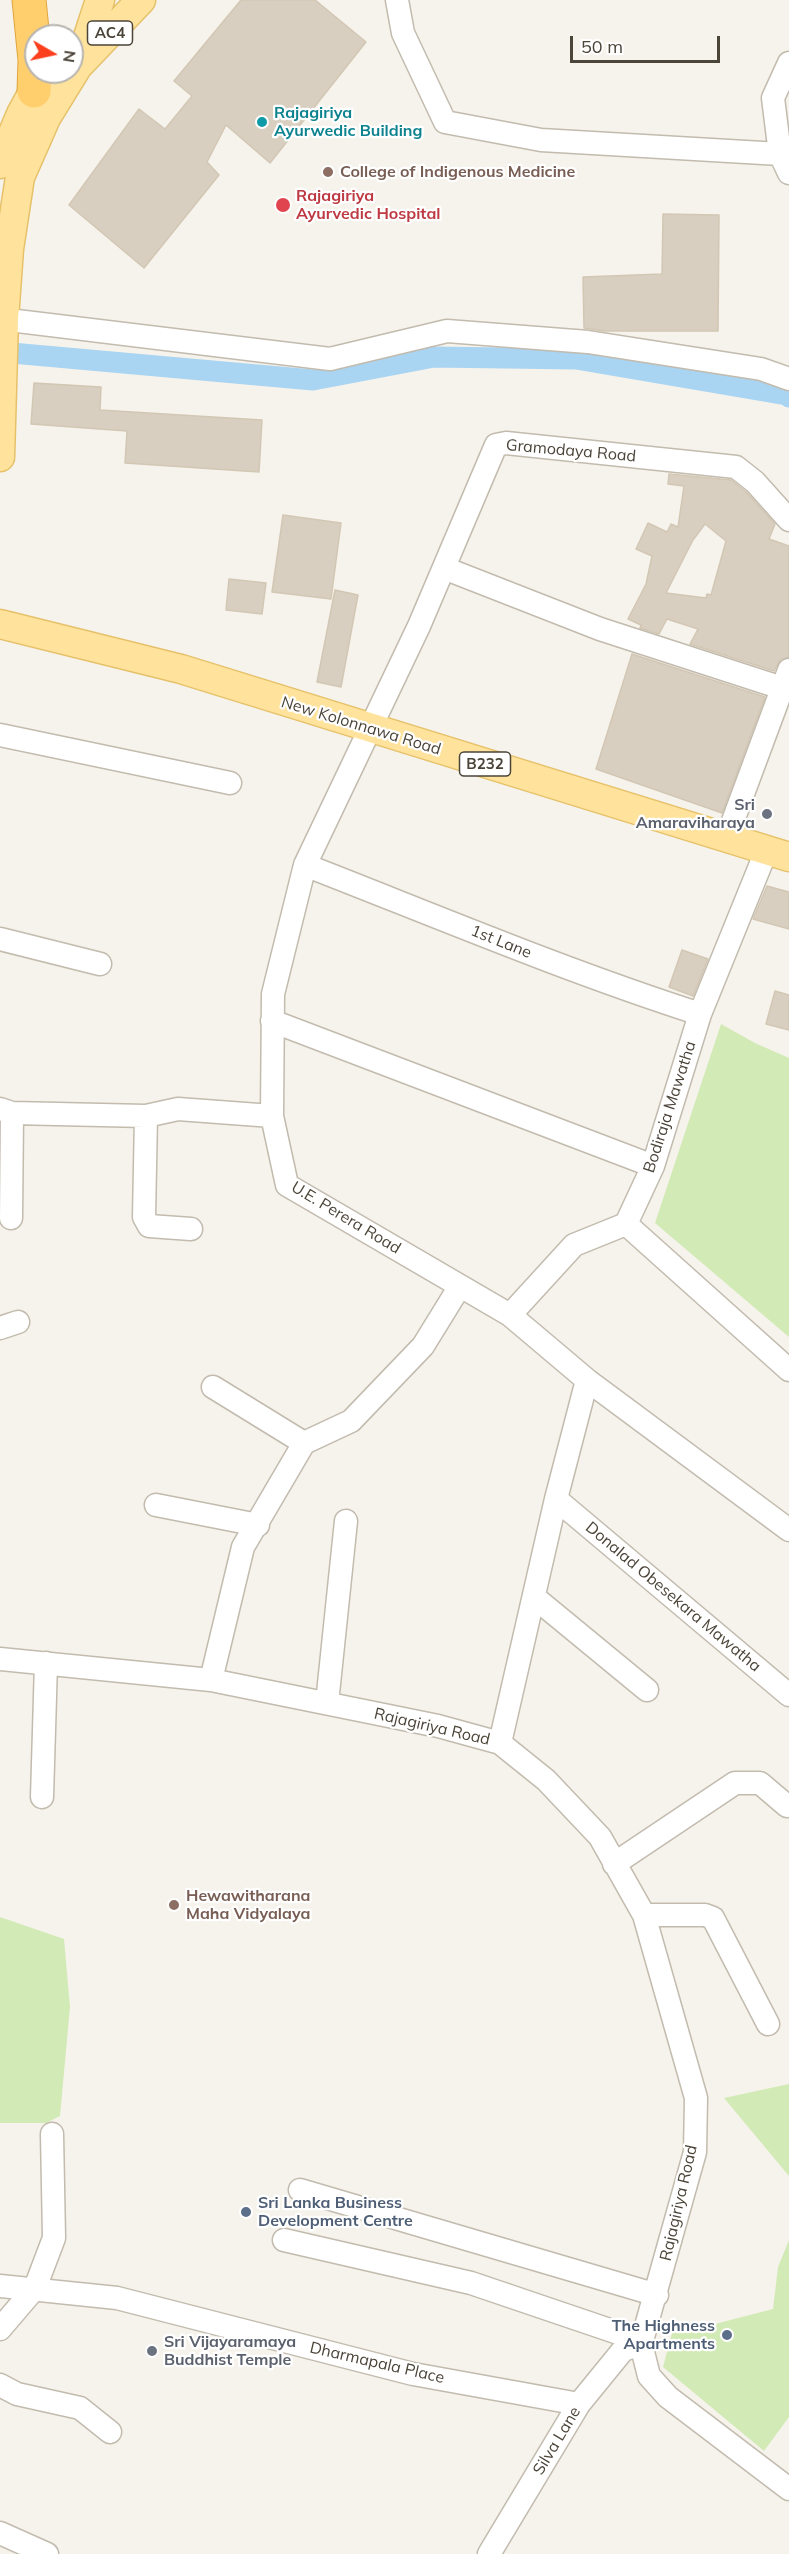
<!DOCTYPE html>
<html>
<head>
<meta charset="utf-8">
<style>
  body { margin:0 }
  #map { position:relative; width:789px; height:2554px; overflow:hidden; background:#f6f3ec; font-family:Mulish,sans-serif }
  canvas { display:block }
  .north { position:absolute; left:24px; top:24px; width:60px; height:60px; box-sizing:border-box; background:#fff; border:2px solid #b7b4b0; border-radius:50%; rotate:99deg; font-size:16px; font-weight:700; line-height:24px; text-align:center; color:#4b4439 }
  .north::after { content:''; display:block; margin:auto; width:21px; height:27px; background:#fc3f1d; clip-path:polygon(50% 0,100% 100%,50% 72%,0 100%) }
  .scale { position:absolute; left:570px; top:36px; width:150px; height:27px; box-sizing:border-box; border:3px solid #4b4439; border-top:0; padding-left:8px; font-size:18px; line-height:21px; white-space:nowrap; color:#4b4439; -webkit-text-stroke:4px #fff; paint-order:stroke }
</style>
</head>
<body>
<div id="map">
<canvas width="789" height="2554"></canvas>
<div class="north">N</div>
<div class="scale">50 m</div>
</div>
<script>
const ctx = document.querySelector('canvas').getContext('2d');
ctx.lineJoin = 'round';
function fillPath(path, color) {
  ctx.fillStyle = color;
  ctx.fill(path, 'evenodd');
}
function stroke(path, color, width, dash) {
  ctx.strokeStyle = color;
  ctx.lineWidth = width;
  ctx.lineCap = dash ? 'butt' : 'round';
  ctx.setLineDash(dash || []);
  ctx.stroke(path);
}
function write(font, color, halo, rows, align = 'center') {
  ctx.font = font + ' Mulish,sans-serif';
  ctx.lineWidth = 4.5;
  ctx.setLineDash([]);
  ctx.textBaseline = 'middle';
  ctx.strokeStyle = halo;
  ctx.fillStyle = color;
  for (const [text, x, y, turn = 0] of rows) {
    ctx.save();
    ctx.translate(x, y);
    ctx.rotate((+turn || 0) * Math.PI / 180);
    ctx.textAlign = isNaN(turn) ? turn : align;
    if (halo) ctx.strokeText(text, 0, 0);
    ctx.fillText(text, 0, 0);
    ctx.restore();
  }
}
fillPath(new Path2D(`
  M 721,1024 L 755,1043 L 789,1058 L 789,1337 L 655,1223 Z
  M 0,1917 L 64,1939 L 70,2007 L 60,2116 L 46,2123 L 0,2123 Z
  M 789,2084 L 789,2176 L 724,2098 Z
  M 789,2240 L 789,2417 L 764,2451 L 663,2367 L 675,2322 L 715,2324 L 773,2309 L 778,2267 Z`), '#d2eab5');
stroke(new Path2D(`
  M 0,352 L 313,380 L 434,357 L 576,359 L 787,395 L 789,397`), '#a9d4f2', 21);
const building = new Path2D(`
  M 241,0 L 315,0 L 366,42 L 270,163 L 226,125 L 207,162 L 219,175 L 144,268 L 69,205 L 139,109 L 165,129 L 192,96 L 174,81 Z
  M 663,214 L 719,215 L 718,331 L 604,331 L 584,328 L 583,277 L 662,274 Z
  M 34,383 L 101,387 L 100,410 L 262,420 L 259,472 L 125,463 L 127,431 L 31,424 Z
  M 669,474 L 731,480 L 746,492 L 775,524 L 769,539 L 789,546 L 789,657 L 780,660 L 774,671 L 690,644 L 698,629 L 667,619 L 659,634 L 640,628 L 641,625 L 628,619 L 646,584 L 652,556 L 636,549 L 648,523 L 667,532 L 671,524 L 678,527 L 684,486 L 668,484 ZM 705,524 L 726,541 L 711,595 L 707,594 L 706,598 L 666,593 L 693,540 Z
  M 283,515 L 341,523 L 331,599 L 272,592 Z
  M 229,579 L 266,583 L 262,614 L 226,610 Z
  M 335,590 L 358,595 L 341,687 L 317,682 Z
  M 632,654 L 765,697 L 722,813 L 596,769 Z
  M 767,886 L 789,892 L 789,929 L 753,919 Z
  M 682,950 L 708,959 L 693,996 L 669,987 Z
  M 775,991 L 789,995 L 789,1030 L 766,1024 Z`);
fillPath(building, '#d8cfc1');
stroke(building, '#d3c7b4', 1.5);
const minor = new Path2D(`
  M 397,0 L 403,33 L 445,122 L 541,140 L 780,154
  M 789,63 L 773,98 L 780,154 L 789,173
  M 0,319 L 330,359 L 447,331 L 588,342 L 761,369 L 789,379
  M 789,520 L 755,482 L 736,467 L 506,443 L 496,445 L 419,626 L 305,865 L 273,994 L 272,1116 L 287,1185 L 510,1315 L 587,1380 L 789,1530
  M 444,568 L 600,629 L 782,688
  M 0,735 L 230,783
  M 727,837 L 789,670
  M 305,865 C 436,916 566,971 700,1014
  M 0,939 L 100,964
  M 272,1021 L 653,1166
  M 0,1109 L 12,1113 L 146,1116 L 178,1109 L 272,1116
  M 146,1116 L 144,1217 L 149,1226 L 191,1229
  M 11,1218 L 12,1113
  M 626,1224 L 789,1370
  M 510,1315 L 574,1245 L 626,1224 L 653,1166 L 700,1014 L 767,849
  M 0,1328 L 18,1322
  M 213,1387 L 304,1443
  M 556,1499 L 789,1695
  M 156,1505 L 258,1525
  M 534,1597 L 647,1690
  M 0,1659 L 211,1680 L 438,1726 L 500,1743 L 546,1780 L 600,1837 L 644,1915 L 696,2098 L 695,2152 L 641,2344 L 649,2376 L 668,2397 L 789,2489
  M 211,1680 L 243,1547 L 304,1443 L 351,1421 L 423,1346 L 460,1286
  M 327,1703 L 346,1521
  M 500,1743 L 556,1499 L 587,1380
  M 42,1797 L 46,1663
  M 614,1864 L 735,1783 L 760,1783 L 787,1806
  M 644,1915 L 705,1915 L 713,1918 L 768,2024
  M 300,2190 L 657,2295
  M 284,2240 L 471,2283 L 642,2341
  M 0,2286 L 117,2298 L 413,2374 L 579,2404
  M 0,2329 L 35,2288 L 54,2238 L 52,2134
  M 0,2385 L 17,2394 L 80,2408 L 110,2432
  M 0,2533 L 47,2554
  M 489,2554 L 579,2404 L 623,2350 L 641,2344`);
const major = new Path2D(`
  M 80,61 L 100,0
  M 0,164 L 21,114 L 44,72
  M 0,457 L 4,319 L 9,249 L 20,177 L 46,118 L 78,66 L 141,0
  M 0,624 L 181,669 L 789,857`);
const highway = new Path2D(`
  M 29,0 L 35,60 L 34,91`);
stroke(minor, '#c2bbae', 25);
stroke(major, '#e6c16a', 31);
stroke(highway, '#e0a43c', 35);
stroke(minor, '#fff', 22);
stroke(major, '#ffe39c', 28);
stroke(highway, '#ffcf6e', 33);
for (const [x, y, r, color] of [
  [262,122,6,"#0f9aa8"],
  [328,172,6,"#8d6e63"],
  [283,205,8,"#e0444e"],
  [767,814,6,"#6b7280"],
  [174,1905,6,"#8d6e63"],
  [246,2212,6,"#5c6f8a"],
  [727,2335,6,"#5c6f8a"],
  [152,2351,6,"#6b7280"]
]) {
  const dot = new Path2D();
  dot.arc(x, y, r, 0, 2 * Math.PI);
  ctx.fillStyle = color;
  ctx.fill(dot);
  stroke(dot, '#fff', 2);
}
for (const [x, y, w] of [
  [110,33,45],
  [485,764,51]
]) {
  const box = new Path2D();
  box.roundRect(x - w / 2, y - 12, w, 24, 4.5);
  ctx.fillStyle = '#fff';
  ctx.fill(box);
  stroke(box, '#4b4439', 1.5);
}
write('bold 15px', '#4b4439', null, [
  ["AC4",110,33],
  ["B232",485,764]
]);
write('bold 16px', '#0d838f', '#fff', [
  ["Rajagiriya",274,113],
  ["Ayurwedic Building",274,131]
], 'left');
write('bold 16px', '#785e54', '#fff', [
  ["College of Indigenous Medicine",340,172],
  ["Hewawitharana",186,1896],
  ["Maha Vidyalaya",186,1914]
], 'left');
write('bold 16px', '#be3a42', '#fff', [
  ["Rajagiriya",296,196],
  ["Ayurvedic Hospital",296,214]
], 'left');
write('16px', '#4b4439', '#fff', [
  ["Gramodaya Road",571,451,5],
  ["New Kolonnawa Road",361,726,17],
  ["1st Lane",501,942,22],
  ["Bodiraja Mawatha",670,1107,-72],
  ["U.E. Perera Road",346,1218,31],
  ["Donalad Obesekara Mawatha",673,1597,40],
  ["Rajagiriya Road",432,1727,13],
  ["Rajagiriya Road",679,2203,-77],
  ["Dharmapala Place",377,2363,13],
  ["Silva Lane",557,2441,-59]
]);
write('bold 16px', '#5b616d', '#fff', [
  ["Sri",755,805],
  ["Amaraviharaya",755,823],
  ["Sri Vijayaramaya",164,2342,"left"],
  ["Buddhist Temple",164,2360,"left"]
], 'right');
write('bold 16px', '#4e5e75', '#fff', [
  ["Sri Lanka Business",258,2203],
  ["Development Centre",258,2221],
  ["The Highness",715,2326,"right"],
  ["Apartments",715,2344,"right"]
], 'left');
</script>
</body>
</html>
